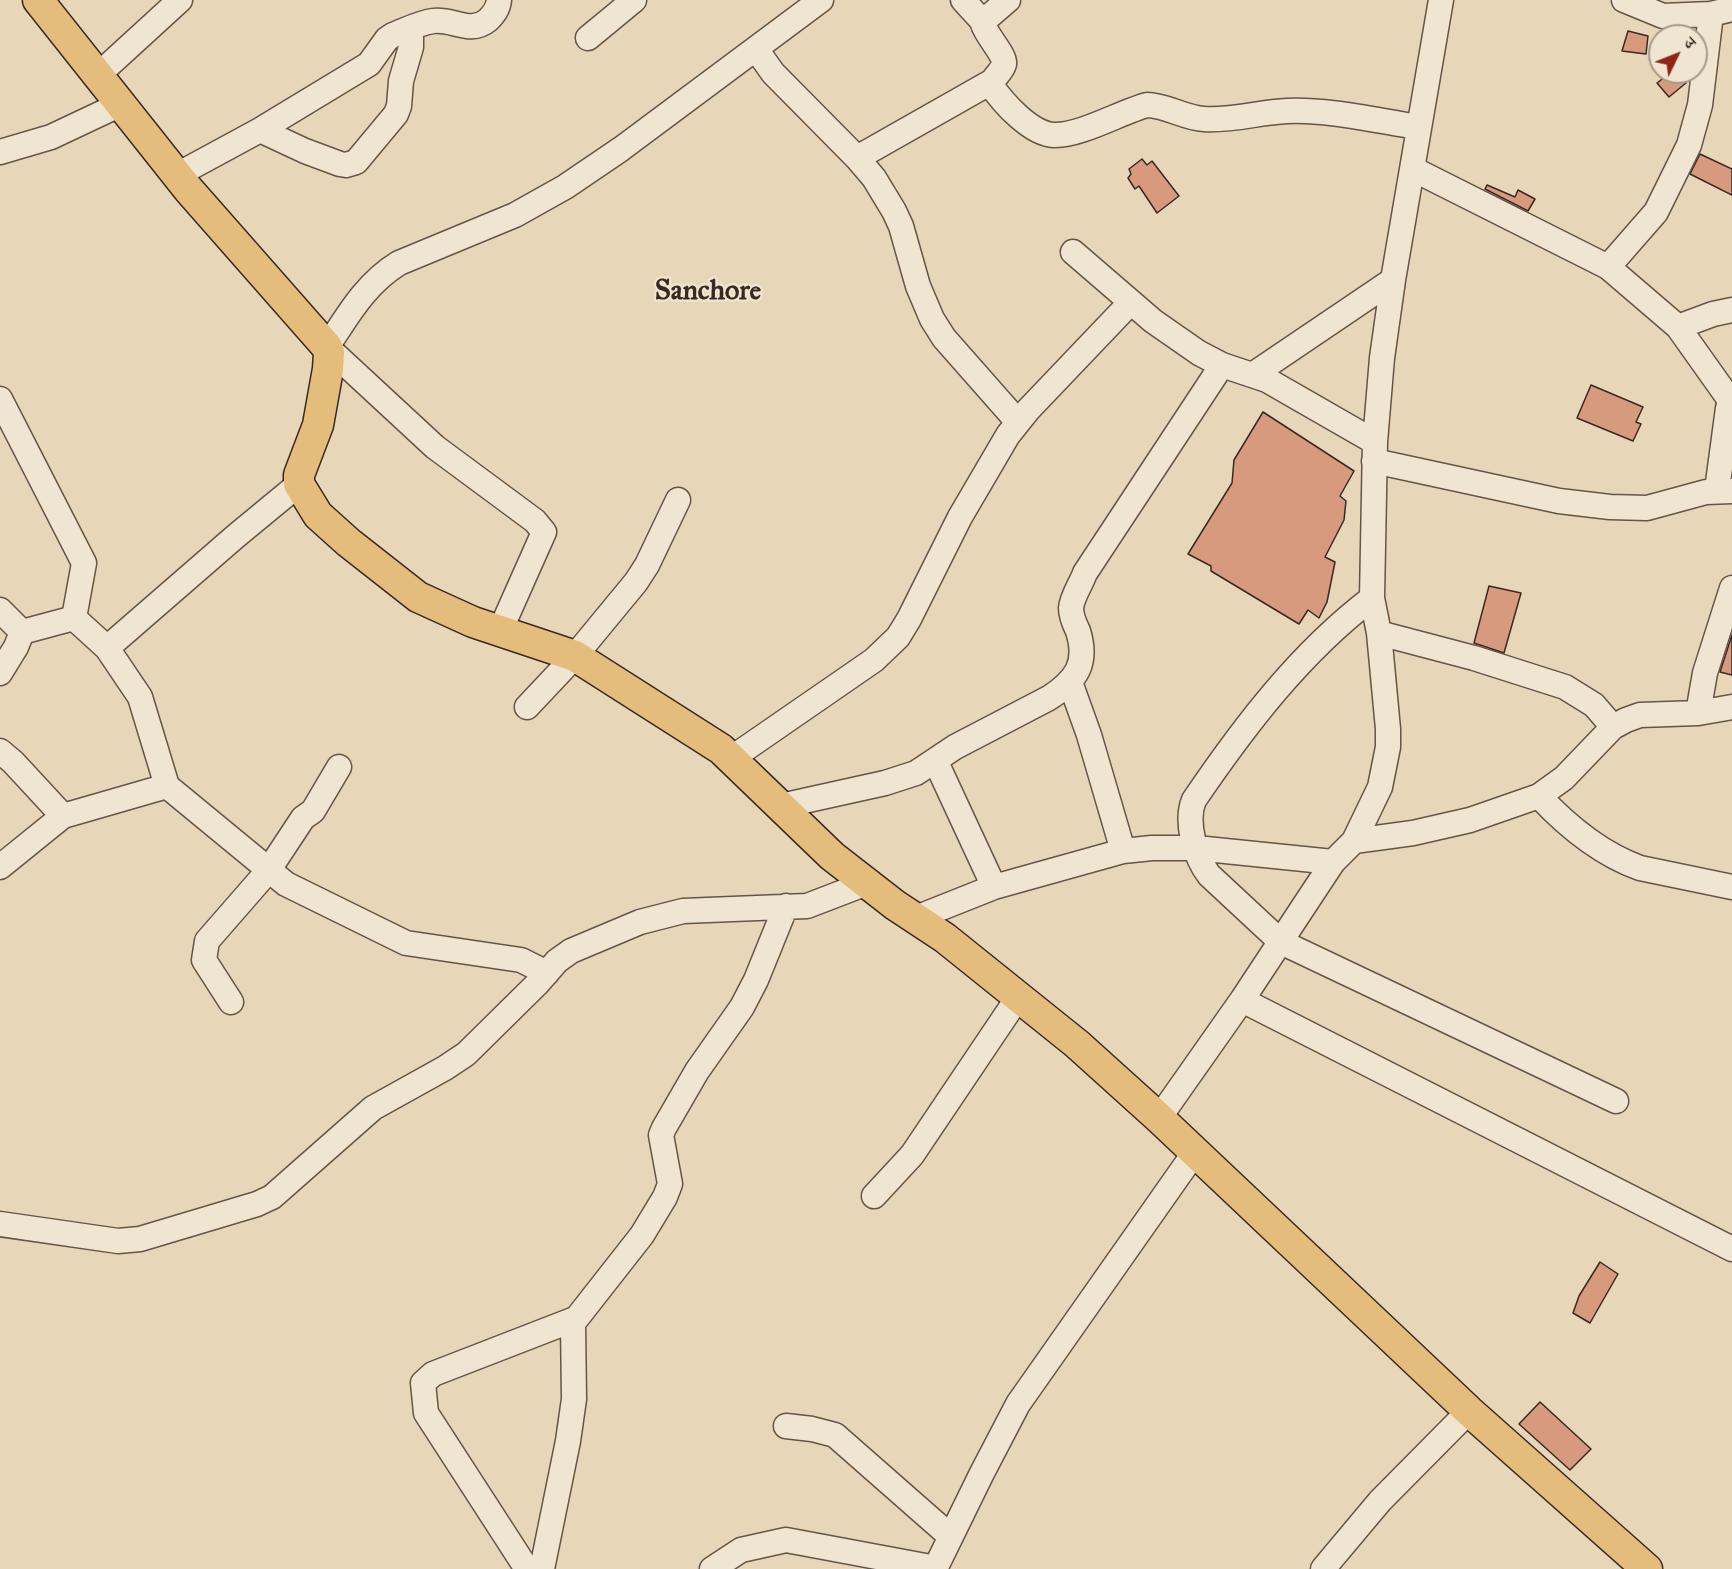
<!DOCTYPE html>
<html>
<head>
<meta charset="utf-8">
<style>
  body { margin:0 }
  #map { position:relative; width:1732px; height:1569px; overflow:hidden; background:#e7d7b8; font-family:"IM FELL Great Primer","Noto Serif Devanagari",serif }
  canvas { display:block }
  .north { position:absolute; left:1648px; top:24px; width:60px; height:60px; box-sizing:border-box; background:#efe5d1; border:2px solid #a79a8b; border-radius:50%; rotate:47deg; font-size:16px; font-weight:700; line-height:24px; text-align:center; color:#3a2922 }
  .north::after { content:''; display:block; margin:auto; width:21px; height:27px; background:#8f2418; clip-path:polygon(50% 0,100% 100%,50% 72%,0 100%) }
</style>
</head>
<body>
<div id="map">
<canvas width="1732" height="1569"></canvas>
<div class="north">उ</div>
</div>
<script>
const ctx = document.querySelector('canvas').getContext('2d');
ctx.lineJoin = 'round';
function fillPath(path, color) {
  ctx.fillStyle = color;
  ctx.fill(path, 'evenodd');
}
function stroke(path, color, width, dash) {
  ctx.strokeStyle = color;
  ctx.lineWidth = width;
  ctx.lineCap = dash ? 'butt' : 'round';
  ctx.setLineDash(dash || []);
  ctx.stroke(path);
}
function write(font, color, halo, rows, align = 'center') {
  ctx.font = font + ' "IM FELL Great Primer",serif';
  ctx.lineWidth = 4.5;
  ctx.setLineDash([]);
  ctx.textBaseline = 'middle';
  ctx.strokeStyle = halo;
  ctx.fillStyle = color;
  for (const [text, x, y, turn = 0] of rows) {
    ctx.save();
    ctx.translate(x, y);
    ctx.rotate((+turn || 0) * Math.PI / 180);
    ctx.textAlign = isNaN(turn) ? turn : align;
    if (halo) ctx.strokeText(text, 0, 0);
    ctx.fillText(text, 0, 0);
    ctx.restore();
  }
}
const building = new Path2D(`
  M 1628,31 L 1648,36 L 1646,54 L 1622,51 Z
  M 1671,72 L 1677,72 L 1686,83 L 1669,97 L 1657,83 Z
  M 1700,154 L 1732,169 L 1732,195 L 1690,174 Z
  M 1142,159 L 1147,165 L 1152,161 L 1179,196 L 1157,213 L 1139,186 L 1135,189 L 1128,178 L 1131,174 L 1129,169 Z
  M 1487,185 L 1515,197 L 1518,190 L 1535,199 L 1528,211 L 1485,189 Z
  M 1591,385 L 1643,407 L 1636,422 L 1641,424 L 1633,441 L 1577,418 Z
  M 1263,412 L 1354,471 L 1340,496 L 1346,501 L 1344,520 L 1325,557 L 1335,562 L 1327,602 L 1319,618 L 1308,610 L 1299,624 L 1211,571 L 1211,566 L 1188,554 L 1232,483 L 1234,460 Z
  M 1489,586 L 1521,593 L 1504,653 L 1474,643 Z
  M 1732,635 L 1732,675 L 1720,672 Z
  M 1600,1262 L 1618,1274 L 1590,1323 L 1573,1313 L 1579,1296 Z
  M 1540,1402 L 1591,1449 L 1570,1470 L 1519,1424 Z`);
fillPath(building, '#d89a7e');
stroke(building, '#3a2922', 1.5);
const minor = new Path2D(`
  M 963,0 L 984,23
  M 1008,0 L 986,19 L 983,24 C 986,35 1006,56 1004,64 C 1002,72 993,77 991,85 C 1003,103 1031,134 1054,135 C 1080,136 1121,112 1147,105 C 1166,105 1184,118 1204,119 C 1232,121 1260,112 1287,111 C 1328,109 1378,121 1419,127
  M 1624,0 L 1663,16 L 1711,14 L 1732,9
  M 588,38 L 634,0
  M 756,49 L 773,73 L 857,158 L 874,178 L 894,211 L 901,226 L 918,286 L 932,319 L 944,338 L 1018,422
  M 98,75 L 180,0
  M 260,130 L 305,151 L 340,164 L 346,165 L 356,162 L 396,114 L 399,106 L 401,81 L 411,47 L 411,28
  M 0,152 L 51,137 L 121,104
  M 857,158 L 991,82
  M 1413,169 L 1608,267 L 1678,327 L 1732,403
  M 177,175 L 260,130 L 369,64 L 387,39 L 393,35 C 406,30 419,23 433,21 C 453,18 470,35 488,20 C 494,14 498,9 499,0
  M 1073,252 L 1153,321 L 1199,353 L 1222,365 L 1267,380 L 1375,442
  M 1608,267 L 1656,212 L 1689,145 L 1700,105 L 1711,14
  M 1678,327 L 1713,314 L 1732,310
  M 1254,374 L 1393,280
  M 0,399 L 84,563 L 74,618
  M 1374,461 L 1559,501 L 1610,507 L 1647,508 L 1706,492 L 1732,491
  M 1717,490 L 1728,408 L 1732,403
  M 1372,598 C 1300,653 1245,725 1194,800 C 1185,821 1195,857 1209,875 L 1281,942 L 1616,1101
  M 0,610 L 22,632
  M 74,618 L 107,648 L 140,697 L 167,786 L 286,884 L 406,943 L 521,960 L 547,973
  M 500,631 L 544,532 L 535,521 L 435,447 L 327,347 C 348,315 365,284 399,263 L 515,215 L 565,187 L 621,149 L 821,0
  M 22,632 L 74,618
  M 1379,633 L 1474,658 L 1565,687 L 1594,705 L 1613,727
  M 107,648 L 236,536 L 299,484
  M 0,673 L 16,647 L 22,632
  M 1070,682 L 1089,735 L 1123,851
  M 527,707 L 575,656 L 636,582 L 647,565 L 678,500
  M 1698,713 L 1705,673 L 1732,588
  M 0,751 L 13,762 L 63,816
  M 732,758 L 874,660 L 898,637 L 909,619 L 960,517 L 1008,435 L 1028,410 L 1131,302
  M 936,762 L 994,887
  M 1539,796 C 1567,826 1601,854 1640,868 L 1732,887
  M 781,806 L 885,783 L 916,773 L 955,747 L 1049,698 C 1077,680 1088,663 1078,631 C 1075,625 1071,615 1071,608 C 1072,597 1081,584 1085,573 L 1222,365
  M 1354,841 L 1413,833 L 1470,820 L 1539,796 L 1564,778 L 1613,727 L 1626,720 L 1640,715 L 1698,713 L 1732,707
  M 0,867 L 63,816 L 167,786
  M 916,918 L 994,887 L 1123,851 L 1152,848 L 1196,848 L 1333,862
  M 1242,1000 L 1732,1249
  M 231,1002 L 204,960 L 207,941 L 268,871 L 303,818 L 313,811 L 339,767
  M 1159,1118 L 1242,1000 L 1333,862 L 1354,841 L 1380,787 L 1388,747 L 1388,729 L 1379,633 L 1372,598 L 1375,442 L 1382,358 L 1393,280 L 1441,0
  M 874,1196 L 912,1155 L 1019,996
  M 0,1224 L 118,1241 L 140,1239 L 257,1204 L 272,1197 L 373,1108 L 445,1068 L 466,1054 L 536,985 L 557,961 L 571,951 L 640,922 L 683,911 L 807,906 L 867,883
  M 786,1426 L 812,1429 L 835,1435 L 950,1536
  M 527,1569 L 426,1413 L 423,1383 L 433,1374 L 575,1319
  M 542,1569 L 568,1441 L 574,1399 L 573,1323 L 642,1235 L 665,1197 L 670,1184 L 661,1135 L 664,1128 L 697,1071 L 742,1007 L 756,980 L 786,906
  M 712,1569 L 741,1550 L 786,1540 L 936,1568
  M 935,1569 L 982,1473 L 1018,1404 L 1195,1152
  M 1323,1569 L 1380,1501 L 1469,1411`);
const major = new Path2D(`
  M 38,0 L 188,189 L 327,347 L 329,352 L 328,369 L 318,425 L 299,475 L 299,484 L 318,515 L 348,542 L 418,597 L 473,622 L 575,656 L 721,749 L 832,856 L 895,905 L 945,938 L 1077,1044 L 1159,1118 L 1469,1411 L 1647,1569`);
stroke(minor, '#655448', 27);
stroke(major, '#3a2922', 33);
stroke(minor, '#efe5d1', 24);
stroke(major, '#e4bc7c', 30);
write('bold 28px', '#3a2922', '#efe5d1', [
  ["Sanchore",708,292]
]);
</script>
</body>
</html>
